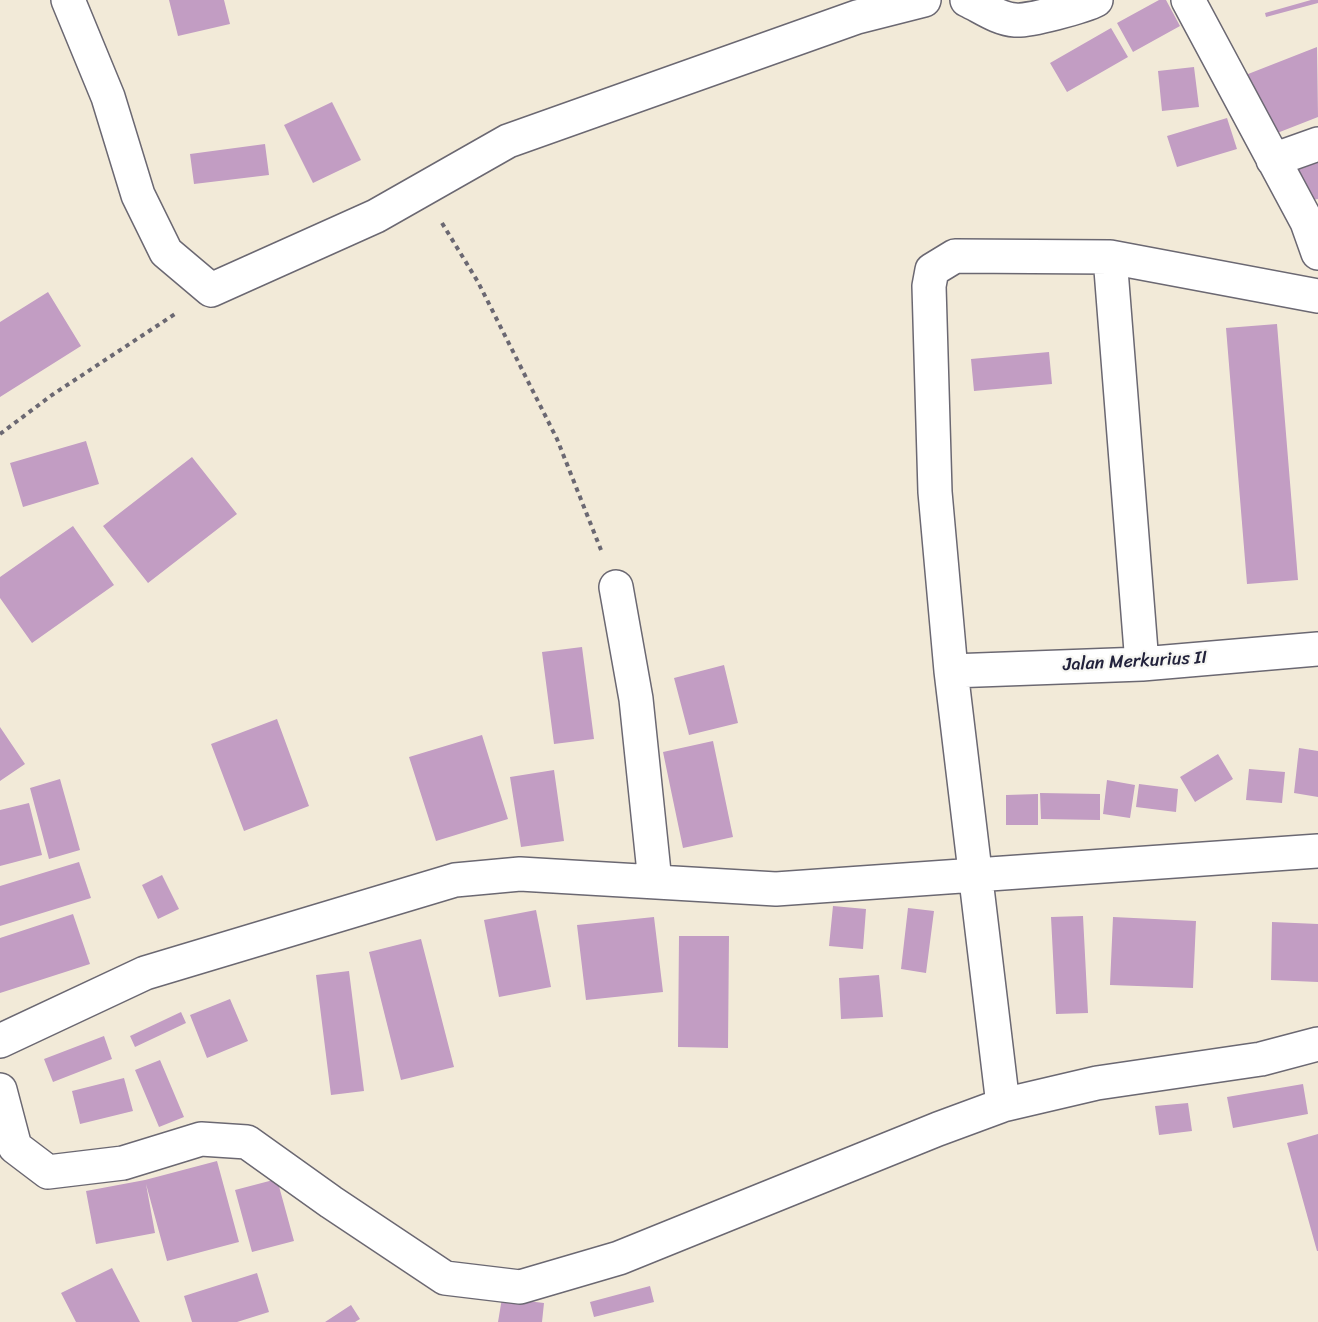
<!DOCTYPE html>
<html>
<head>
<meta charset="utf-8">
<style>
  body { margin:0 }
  canvas { display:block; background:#f2ead8 }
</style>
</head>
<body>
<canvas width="1318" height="1322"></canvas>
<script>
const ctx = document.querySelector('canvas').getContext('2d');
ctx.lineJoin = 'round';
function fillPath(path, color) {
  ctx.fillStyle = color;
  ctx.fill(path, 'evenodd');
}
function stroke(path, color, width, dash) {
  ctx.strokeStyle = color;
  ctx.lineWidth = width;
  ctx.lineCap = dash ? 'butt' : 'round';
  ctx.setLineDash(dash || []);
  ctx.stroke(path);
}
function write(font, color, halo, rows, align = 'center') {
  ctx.font = font + ' Sriracha,sans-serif';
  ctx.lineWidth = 4.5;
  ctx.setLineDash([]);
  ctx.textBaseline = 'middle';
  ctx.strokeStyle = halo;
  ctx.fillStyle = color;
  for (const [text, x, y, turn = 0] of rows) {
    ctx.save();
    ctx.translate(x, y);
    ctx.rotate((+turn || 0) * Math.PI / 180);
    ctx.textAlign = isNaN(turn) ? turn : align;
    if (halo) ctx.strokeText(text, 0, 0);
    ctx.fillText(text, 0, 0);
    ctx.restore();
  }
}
fillPath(new Path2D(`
  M 169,0 L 224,0 L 230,24 L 178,36 Z
  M 1159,0 L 1166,0 L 1180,26 L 1133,52 L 1117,23 Z
  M 1311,0 L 1318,0 L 1318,3 L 1266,17 L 1265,13 Z
  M 1111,28 L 1128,57 L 1067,92 L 1050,63 Z
  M 1317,47 L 1318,117 L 1267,137 L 1243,76 Z
  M 1194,67 L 1199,107 L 1162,111 L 1158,71 Z
  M 332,102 L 361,160 L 313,183 L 284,125 Z
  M 1227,118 L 1237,149 L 1177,167 L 1167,136 Z
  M 265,144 L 269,175 L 194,184 L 190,154 Z
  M 1318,155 L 1318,199 L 1298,202 L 1291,159 Z
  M 48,292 L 81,346 L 0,397 L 0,322 Z
  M 1277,324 L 1298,580 L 1247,584 L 1226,328 Z
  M 1049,352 L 1052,384 L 974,391 L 971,359 Z
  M 86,441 L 99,484 L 23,507 L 10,463 Z
  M 192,457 L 237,514 L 148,583 L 103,526 Z
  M 73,526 L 114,585 L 32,643 L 0,598 L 0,577 Z
  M 582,647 L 594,739 L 554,744 L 542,652 Z
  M 724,665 L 738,723 L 689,735 L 674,678 Z
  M 277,719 L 309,806 L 244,831 L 211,744 Z
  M 0,727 L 25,764 L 0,781 Z
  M 482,735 L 508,819 L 436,841 L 409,757 Z
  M 713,741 L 733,837 L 683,848 L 663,752 Z
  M 1299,748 L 1318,751 L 1318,797 L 1294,793 Z
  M 1218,754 L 1233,779 L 1195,802 L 1180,777 Z
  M 1249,769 L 1285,772 L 1282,803 L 1246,800 Z
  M 554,770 L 564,841 L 521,847 L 510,777 Z
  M 60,779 L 80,850 L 49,859 L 30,788 Z
  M 1107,780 L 1135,785 L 1130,818 L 1103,814 Z
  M 1139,784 L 1178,789 L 1176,812 L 1136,807 Z
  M 1040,793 L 1100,794 L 1100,820 L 1041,819 Z
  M 1038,794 L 1038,825 L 1006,825 L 1006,795 Z
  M 29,803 L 42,855 L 0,866 L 0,810 Z
  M 79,862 L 91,898 L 0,926 L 0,886 Z
  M 162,875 L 179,909 L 158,919 L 142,885 Z
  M 833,906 L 866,909 L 863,949 L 829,946 Z
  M 908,908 L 934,911 L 926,973 L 901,969 Z
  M 536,910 L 551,987 L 499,997 L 484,920 Z
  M 73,914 L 90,964 L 0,993 L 0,938 Z
  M 1083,916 L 1088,1013 L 1056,1014 L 1051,917 Z
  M 654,917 L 663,992 L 586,1000 L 577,925 Z
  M 1113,917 L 1196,921 L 1193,988 L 1110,985 Z
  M 1272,922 L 1318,924 L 1318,982 L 1271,980 Z
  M 679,936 L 729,936 L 728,1048 L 678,1047 Z
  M 421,939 L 454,1067 L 401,1080 L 369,952 Z
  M 349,971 L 364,1091 L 331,1095 L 316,975 Z
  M 879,975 L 883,1017 L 841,1019 L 839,978 Z
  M 230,999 L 248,1041 L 207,1058 L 190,1015 Z
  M 181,1012 L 186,1023 L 135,1047 L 130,1036 Z
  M 104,1036 L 112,1059 L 53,1082 L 44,1059 Z
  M 160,1060 L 184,1117 L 159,1127 L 135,1070 Z
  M 124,1078 L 133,1111 L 80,1124 L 72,1091 Z
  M 1303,1084 L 1308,1114 L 1233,1128 L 1227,1097 Z
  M 1188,1103 L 1192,1131 L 1159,1135 L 1155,1106 Z
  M 1318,1134 L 1318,1251 L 1317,1251 L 1287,1143 Z
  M 217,1161 L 239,1242 L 167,1261 L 146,1184 L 155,1233 L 96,1244 L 86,1191 L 145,1180 Z
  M 277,1179 L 294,1241 L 252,1252 L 235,1190 Z
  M 112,1268 L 140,1322 L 76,1322 L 61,1293 Z
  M 257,1273 L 269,1312 L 237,1322 L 192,1322 L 184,1296 Z
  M 650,1286 L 654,1302 L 594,1317 L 590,1302 Z
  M 502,1298 L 544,1303 L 542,1322 L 498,1322 Z
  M 351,1305 L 360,1319 L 355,1322 L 325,1322 Z`), '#c29dc3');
const minor = new Path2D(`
  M 68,0 L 108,97 L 138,195 L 166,252 L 211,290 L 376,216 L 508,141 L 857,17 L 924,0
  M 967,0 C 982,7 998,19 1015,20 C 1027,22 1085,6 1096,0
  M 1188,0 L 1307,222 L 1318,253
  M 1273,160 L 1318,144
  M 1110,257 L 1142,664
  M 616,587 L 636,699 L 655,882
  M 951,671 L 1142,664 L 1318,649
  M 0,1041 L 145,973 L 455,880 L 520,874 L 776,889 L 1318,851
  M 0,1090 L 15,1147 L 48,1172 L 123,1163 L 201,1139 L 247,1142 L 331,1202 L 445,1278 L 520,1287 L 619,1258 L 938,1129 L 1003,1105 L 1097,1083 L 1261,1059 L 1318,1044
  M 1003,1105 L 951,671 L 935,492 L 929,286 L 932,270 L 955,256 L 1110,257 L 1318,296`);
stroke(minor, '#6b6872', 36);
stroke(new Path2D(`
  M 442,223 L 478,282 L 557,439 L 601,550
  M 0,434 L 52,395 L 178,312`), '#6b6872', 4, [4.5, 4.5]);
stroke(minor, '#fff', 33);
write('18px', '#22223b', '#f6f6f2', [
  ["Jalan Merkurius II",1135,662,-3]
]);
</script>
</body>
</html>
